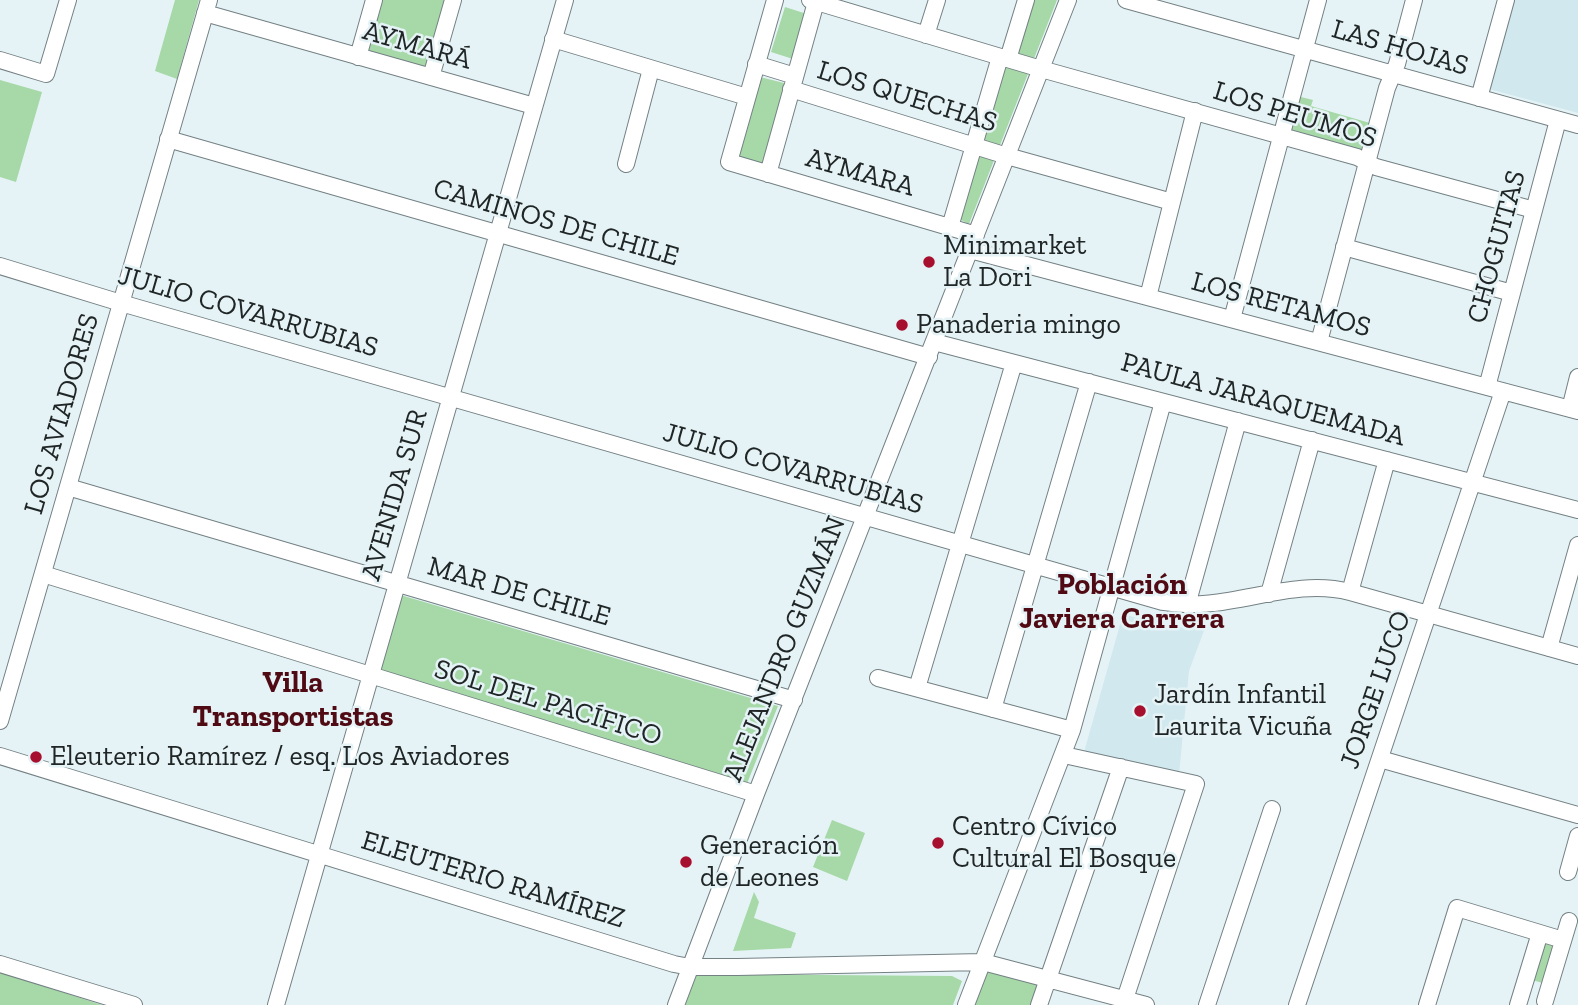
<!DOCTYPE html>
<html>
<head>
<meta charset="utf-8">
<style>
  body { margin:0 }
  canvas { display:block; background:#e5f3f6 }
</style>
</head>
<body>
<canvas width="1578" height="1005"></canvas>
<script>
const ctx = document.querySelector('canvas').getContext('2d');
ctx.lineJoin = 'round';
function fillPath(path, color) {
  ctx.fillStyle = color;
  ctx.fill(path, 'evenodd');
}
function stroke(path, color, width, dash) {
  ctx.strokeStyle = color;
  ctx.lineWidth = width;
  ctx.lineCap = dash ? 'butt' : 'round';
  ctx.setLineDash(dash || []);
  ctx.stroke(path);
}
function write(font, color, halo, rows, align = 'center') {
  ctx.font = font + ' "Zilla Slab",serif';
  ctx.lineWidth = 5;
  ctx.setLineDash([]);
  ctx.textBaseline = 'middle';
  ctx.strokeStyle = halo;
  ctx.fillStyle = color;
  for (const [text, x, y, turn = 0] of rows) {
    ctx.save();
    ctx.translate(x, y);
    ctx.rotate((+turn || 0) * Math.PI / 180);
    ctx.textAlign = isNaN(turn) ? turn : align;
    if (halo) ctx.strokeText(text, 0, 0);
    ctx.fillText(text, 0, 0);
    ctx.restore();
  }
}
fillPath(new Path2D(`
  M 1514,0 L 1578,0 L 1578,113 L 1489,89 Z
  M 1123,614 L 1170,627 L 1205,628 L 1189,671 L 1179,775 L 1084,752 Z`), '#d1e9ee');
fillPath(new Path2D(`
  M 175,0 L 199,0 L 177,79 L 155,71 Z
  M 376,0 L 451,0 L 429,74 L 361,55 Z
  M 1030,0 L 1057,0 L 969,224 L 957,218 L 1001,62 Z
  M 785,7 L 807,14 L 793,59 L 771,52 Z
  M 760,77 L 788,84 L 765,166 L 737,158 Z
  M 0,80 L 42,92 L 16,182 L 0,177 Z
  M 1297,96 L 1313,100 L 1311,106 L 1370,123 L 1362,152 L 1287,131 Z
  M 397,594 L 778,706 L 746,786 L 375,671 Z
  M 832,820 L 865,833 L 847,881 L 813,867 Z
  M 754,892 L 759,902 L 754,918 L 796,933 L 791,948 L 733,951 Z
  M 1544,941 L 1564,947 L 1553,986 L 1532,980 Z
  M 0,972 L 102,1005 L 0,1005 Z
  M 988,972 L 1038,985 L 1031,1005 L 972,1005 L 985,974 Z
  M 695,974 L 952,976 L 962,981 L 953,1005 L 682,1005 Z`), '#a6d9a7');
const minor = new Path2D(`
  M 775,0 L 729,162 L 976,235
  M 810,0 L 1041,69 L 1357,157 L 1376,167 L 1534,210
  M 1126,0 L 1578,125
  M 205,13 L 534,106
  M 926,35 L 937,0
  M 553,39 L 747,97
  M 358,57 L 374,0
  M 1008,59 L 1026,0
  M 0,60 L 46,74 L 68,0
  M 756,64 L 795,76
  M 431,77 L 453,0
  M 791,89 L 1007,156 L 1172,202
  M 1479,98 L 1506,0
  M 168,139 L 929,357
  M 626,164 L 651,69
  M 768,174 L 816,2
  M 950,227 L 1000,57
  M 1344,247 L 1512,293
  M 970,250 L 1578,411
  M 0,266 L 121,303 L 1163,602 C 1228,614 1288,576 1350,592 L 1578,656
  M 1148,297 L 1195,111
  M 1232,319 L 1318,0
  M 934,342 L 1578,510
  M 1319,342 L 1387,88 L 1397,64 L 1414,0
  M 1487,387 L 1558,120
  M 1570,409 L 1578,377
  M 68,487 L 794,700
  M 43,574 L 756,794
  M 1350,592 L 1387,460
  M 1269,594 L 1312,440
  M 1187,605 L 1238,421
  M 1549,648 L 1578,545
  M 878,678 L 1072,730
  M 917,688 L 1014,363
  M 993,709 L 1089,382
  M 0,721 L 209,0
  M 1064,755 L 1196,784 L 1123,1005
  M 0,756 L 674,964 L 690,967 L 737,967 L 983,962 L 1146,1005
  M 1380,759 L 1578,815
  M 1568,872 L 1578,836
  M 0,964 L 134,1005
  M 1545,1001 L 1569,921
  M 276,1005 L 565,0
  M 676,1005 L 756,794 L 1068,0
  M 966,1005 L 1072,730 L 1163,402
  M 1039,1005 L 1121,767
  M 1207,1005 L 1272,809
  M 1297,1005 L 1503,391
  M 1427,1005 L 1457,908 L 1563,940
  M 1518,1005 L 1540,933`);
stroke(minor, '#748184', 18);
stroke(minor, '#fff', 16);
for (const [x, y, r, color] of [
  [929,262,7,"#a70f2f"],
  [902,325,7,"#a70f2f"],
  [1140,711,7,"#a70f2f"],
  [36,757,7,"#a70f2f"],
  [938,843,7,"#a70f2f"],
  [686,862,7,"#a70f2f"]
]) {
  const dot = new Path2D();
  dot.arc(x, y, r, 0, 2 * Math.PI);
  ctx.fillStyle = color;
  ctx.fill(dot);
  stroke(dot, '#e5f3f6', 2.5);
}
write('28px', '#202526', '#e5f3f6', [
  ["AYMARÁ",417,46,16],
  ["LAS HOJAS",1400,48,16],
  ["LOS QUECHAS",907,97,17],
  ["LOS PEUMOS",1295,115,17],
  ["AYMARA",860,173,16],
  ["CAMINOS DE CHILE",556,223,16],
  ["CHOGUITAS",1497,247,-75],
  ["LOS RETAMOS",1281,305,15],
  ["JULIO COVARRUBIAS",248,312,16],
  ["PAULA JARAQUEMADA",1263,400,15],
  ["LOS AVIADORES",62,414,-74],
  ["JULIO COVARRUBIAS",793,469,16],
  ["AVENIDA SUR",395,495,-74],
  ["MAR DE CHILE",519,592,16],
  ["ALEJANDRO GUZMÁN",785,649,-68],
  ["JORGE LUCO",1376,690,-71],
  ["SOL DEL PACÍFICO",548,703,17],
  ["ELEUTERIO RAMÍREZ",493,880,17]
]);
write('28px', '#202526', '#e5f3f6', [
  ["Minimarket",943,246],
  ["La Dori",943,278],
  ["Panaderia mingo",916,325],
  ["Jardín Infantil",1154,695],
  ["Laurita Vicuña",1154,727],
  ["Eleuterio Ramírez / esq. Los Aviadores",50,757],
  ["Centro Cívico",952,827],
  ["Cultural El Bosque",952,859],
  ["Generación",700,846],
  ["de Leones",700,878]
], 'left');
write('bold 30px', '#500a14', '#e5f3f6', [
  ["Población",1122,585],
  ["Javiera Carrera",1122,619],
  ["Villa",293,683],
  ["Transportistas",293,717]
]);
</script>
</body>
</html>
